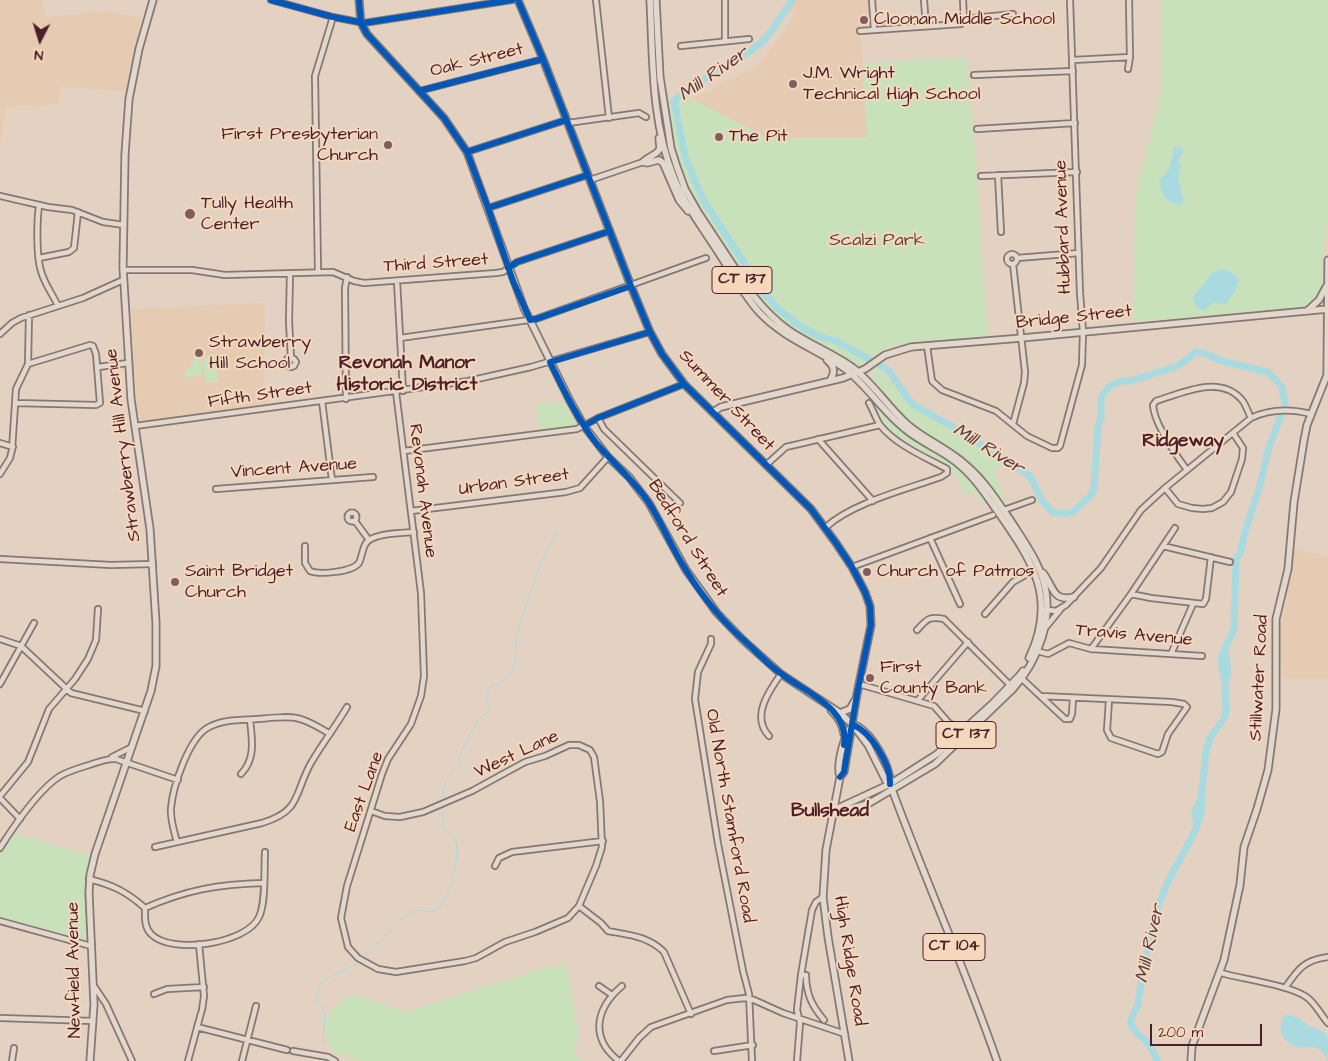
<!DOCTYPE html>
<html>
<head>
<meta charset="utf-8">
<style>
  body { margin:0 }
  #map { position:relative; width:1328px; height:1061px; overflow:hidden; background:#e3d2c1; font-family:"Architects Daughter",sans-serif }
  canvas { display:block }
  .north { position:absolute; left:15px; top:15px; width:50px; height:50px; -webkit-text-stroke:4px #f5d7bb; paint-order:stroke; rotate:185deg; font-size:14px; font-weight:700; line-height:20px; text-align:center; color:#4a1f2b }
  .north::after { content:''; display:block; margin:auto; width:18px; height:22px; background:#4a1f2b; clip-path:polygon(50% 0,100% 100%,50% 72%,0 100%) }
  .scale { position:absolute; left:1150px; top:1024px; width:112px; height:22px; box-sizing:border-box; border:2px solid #4a1f2b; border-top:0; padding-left:6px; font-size:15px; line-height:18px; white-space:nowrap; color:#4a1f2b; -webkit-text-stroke:4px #f5d7bb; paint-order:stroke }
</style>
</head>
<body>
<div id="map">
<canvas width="1328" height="1061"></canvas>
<div class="north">N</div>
<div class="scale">200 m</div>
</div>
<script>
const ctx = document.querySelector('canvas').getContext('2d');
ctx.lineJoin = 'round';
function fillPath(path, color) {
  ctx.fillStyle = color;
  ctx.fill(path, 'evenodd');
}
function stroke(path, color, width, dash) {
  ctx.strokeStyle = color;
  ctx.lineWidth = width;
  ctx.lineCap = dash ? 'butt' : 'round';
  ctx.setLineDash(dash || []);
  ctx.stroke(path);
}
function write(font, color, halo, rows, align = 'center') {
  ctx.font = font + ' "Architects Daughter",sans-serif';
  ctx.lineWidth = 4;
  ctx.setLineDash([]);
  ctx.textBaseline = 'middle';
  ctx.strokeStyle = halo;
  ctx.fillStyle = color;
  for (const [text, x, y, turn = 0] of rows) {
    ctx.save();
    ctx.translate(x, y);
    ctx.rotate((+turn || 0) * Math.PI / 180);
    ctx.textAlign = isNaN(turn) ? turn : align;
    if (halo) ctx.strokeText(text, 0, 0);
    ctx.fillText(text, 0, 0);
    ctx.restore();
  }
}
fillPath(new Path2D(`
  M 0,0 L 41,0 L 46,17 L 103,11 L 142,17 L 125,92 L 61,86 L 59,104 L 6,107 L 0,147 Z
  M 795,0 L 868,0 L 870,27 L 860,28 L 868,138 L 767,138 L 692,99 L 751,69 L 762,61 L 797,12 L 788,12 Z
  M 265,303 L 264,384 L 268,405 L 146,421 L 141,420 L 137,410 L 131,309 Z
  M 1294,550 L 1328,556 L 1328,679 L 1281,679 L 1280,627 L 1292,572 Z`), '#e5cbb2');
fillPath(new Path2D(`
  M 1161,0 L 1328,0 L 1328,223 C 1321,244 1322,268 1322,290 L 1306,308 L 1134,322 L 1135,199 L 1161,93 Z
  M 966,58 L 973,125 L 988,337 L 911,342 L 888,348 L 858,366 L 792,330 L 764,306 L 702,216 L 687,188 L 675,155 L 667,102 L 699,79 L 706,86 L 686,97 L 678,104 L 692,99 L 767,138 L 867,138 L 862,64 L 893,61 Z
  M 201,354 L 203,375 L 187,378 L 185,377 L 186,370 L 194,362 L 194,355 Z
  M 216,357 L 218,382 L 206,383 L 203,358 Z
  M 875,368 L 877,368 C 891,379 899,394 911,407 L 988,451 L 1008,465 L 993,470 L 1006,505 L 1003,504 L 988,483 L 977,472 L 913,426 L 894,408 L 872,378 L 871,374 Z
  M 870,398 L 888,418 L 904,432 L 950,460 L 969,476 L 988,501 L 982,506 L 975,492 L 965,495 L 955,474 L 952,472 L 950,467 L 895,435 L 881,420 L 869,399 Z
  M 564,401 L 577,425 L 540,431 L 536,405 Z
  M 13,833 L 90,856 L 85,878 L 86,942 L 78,941 L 0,918 L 0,853 Z
  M 567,965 L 579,1037 L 573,1056 L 585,1061 L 365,1061 C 355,1059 340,1058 332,1050 C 328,1046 327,1041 326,1036 C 322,1014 337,1004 353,994 L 406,1012 L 544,968 Z`), '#c8e1ba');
fillPath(new Path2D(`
  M 1174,147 L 1182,147 L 1183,152 L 1178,161 L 1181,166 C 1173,183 1187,193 1182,205 C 1170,204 1166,200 1161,190 C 1160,186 1158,182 1161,179 C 1164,174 1168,173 1170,166 C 1172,160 1173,153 1174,147 Z
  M 1221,269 C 1230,270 1235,274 1239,281 L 1237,282 L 1237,288 L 1225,305 L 1216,302 L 1211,303 L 1211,305 C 1206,310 1202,311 1196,308 L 1193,298 C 1195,292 1199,290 1203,285 C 1209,278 1210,272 1221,269 Z
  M 1286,1014 L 1299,1018 L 1310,1027 L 1315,1028 L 1325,1033 L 1328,1038 L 1328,1061 C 1326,1058 1324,1053 1322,1051 C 1314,1043 1302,1050 1294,1046 C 1280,1039 1276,1025 1286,1014 Z`), '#a8dadf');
stroke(new Path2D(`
  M 442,801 L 443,791 L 446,780 L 459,765 L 460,754 L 471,732 L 481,717 L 490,709 L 486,696 L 491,686 C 499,683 508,680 512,671 C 516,660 515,648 517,637 C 524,605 541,560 557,533
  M 361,957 L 381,941 L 400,920 L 415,910 C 423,909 429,915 437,909 C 451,900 461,854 455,839 C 452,834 445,830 443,823 C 442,819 442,813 442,808
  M 323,1042 L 325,1015 L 323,1008 L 317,1000 C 318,996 318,991 319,987 C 324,973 350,973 359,960`), '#a8dadf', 1);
stroke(new Path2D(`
  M 792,0 C 785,10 771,34 763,41 C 736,65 700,77 674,101 L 685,157 L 703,200 L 760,287 L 777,308 L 800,326 L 818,336 L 836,341 L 888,370 L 912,404 L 960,431 L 1030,476 L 1041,499 L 1052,512 L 1066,514 L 1073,512 L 1091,495 L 1094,489 L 1098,426 L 1101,418 L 1101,398 L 1104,393 L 1111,385 L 1122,381 L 1131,381 L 1178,366 L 1196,352 L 1204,353 L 1221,361 L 1267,372 L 1273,377 L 1282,387 L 1285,405 L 1268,450 L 1261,482 L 1245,532 L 1240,554 L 1236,558 L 1234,630 L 1225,648 L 1228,674 L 1225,682 L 1226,712 L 1223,720 L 1210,738 L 1206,752 L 1201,799 C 1206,823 1178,859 1168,882 C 1150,919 1145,963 1138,1003 C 1137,1011 1129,1016 1131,1024 C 1133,1032 1144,1038 1148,1044 C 1152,1049 1155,1055 1157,1061
  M 1225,649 C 1219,660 1222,670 1225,682
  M 1197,825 L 1195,810 L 1201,800`), '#a8dadf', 7);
const minor = new Path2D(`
  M 271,0 L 333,17 L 364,23 L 512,0
  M 596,0 L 609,118
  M 725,0 L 725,41
  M 872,0 L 874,30
  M 924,0 L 926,26
  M 963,0 L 964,19
  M 1129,0 L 1130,57
  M 964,19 L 1013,14
  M 860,31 L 961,24 L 964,19
  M 681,46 L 749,39
  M 1073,60 L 1130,57 L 1128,69
  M 974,75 L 1073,71
  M 419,91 L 543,59
  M 568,123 L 639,113 L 646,117
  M 977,129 L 1075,123
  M 467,152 L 566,120
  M 998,175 L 1001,232
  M 981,176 L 1077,172
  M 590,180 L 643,162
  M 0,196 L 48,207 L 72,210 L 103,222 L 124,225
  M 39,205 C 37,221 36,256 41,271 C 44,283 53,295 58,306
  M 488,208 L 588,175
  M1007 259a5 5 0 1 1 10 0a5 5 0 1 1-10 0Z
  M 39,258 L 69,252 L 74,248 L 78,212
  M 1017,258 L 1079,253
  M 1013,264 L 1025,372 L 1024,383 L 1013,424
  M 123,270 L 192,270 L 225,275 L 333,272 L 354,281 L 364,283 L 496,273 L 503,272 L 517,262 L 610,231
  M 318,272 L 315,76 L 333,17
  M 290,274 L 289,321 L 291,358 L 287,359 L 286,363 L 288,366 L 291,367 L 294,366 L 296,362 L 294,359 L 291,358
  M 397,281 L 403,391
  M 0,334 L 12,323 L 21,318 L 83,298 L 123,280
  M 400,338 L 536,319 L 706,258
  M 927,346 L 932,381 L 942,390 L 996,411 L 1027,436 L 1052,448 L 1058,448 L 1060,446 L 1082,365 L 1083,332 L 1080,293 L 1070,0
  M 98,367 L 128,363
  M 346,399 L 345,288 L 347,277
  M 322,401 L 332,480
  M 15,403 L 96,405 L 100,403 L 96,354 L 93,346 L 90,345 L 28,364
  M 598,418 L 604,429 L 680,503
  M 135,426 L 468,381 L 531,367 L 650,332
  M 818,439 L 873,501
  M 0,443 L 13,447
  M 404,451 L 577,429 L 598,418 L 684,384
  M 766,465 L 786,447 L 880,425
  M 1187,470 C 1176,455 1154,423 1153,405 L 1156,401 C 1182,393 1220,374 1242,400 C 1246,405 1248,412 1251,418
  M 0,474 L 10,458 L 12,450 L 16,389 L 28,364 L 29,315
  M 1165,488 L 1178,504 L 1192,508 L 1203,509 L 1212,508 L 1223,502 L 1231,492 L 1242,459 L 1243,448 L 1233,433
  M 216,489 L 373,477
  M 1004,510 L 1032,500
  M 411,511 L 566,492 L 580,488 L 608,457
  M347.5 517a4.5 4.5 0 1 1 9 0a4.5 4.5 0 1 1-9 0Z
  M 355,521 L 369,540
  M 826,527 C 852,503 907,489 941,477 L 947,473 L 947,469 C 925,457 896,445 880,425 C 876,419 873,410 869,403
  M 930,538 L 960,604
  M 305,546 L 305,563 L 310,571 C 320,575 352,572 359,563 C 363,555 362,543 371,539 C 381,533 402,533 414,532
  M 1163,546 L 1230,562
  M 0,559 L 111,565 L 153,564
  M 852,567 L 993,515
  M 1131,594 L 1151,598 L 1203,604 L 1206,599 L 1211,557
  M 1041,609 L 1056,611 L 1066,605 L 1101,568 L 1141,510 L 1165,488 L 1251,418 C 1270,409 1291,409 1311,414
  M 985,614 L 1013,582 L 1034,570
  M 1046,627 L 1060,610
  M 917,630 C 927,619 929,616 944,619 L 1011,686
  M 0,639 L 21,646 L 71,693 L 145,711
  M 711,639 L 711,644 L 698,672 L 695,699 L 718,844 L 743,971 L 749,994 L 752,1061
  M 1091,649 L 1131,594 L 1175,528
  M 1037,651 L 1048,654 L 1069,643 L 1091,649 L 1202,656
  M 1171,654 L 1193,604
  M 1019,676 L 1065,719 L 1070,719 L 1072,714 L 1073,698
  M 0,684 L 34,623
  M 859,684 L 934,706 L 948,722 L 959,729
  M 1041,696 L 1172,702 L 1184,704 L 1187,707 L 1168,734 L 1162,752 L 1158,754 L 1111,738 L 1107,730 L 1109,700
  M 918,700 L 968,642
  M 769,736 C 751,717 768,692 781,674
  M 112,757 L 132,747
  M 241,774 C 256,759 252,739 250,720
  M 0,796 L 28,762 L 49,709 L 75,679 L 88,659 L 96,640 L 98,609
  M 0,798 L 20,819
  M 371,811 L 385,816 L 400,817 L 423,812 L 472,791 L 525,762 L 545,756 L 569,745 L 579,745 L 590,750 L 594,757 L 600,801 L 602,847 L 596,866 L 579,906 L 568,918 L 535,932 L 505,942 L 476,958 L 465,961 L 396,972 L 378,969 L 358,958 L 348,947 L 341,918 L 347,886 L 382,774 L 388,759 L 411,724 L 421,696 L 424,676 L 421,593 L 396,392
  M 177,842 C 174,831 170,819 171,808 C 173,786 189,737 209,727 C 224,719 242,720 258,719 C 294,716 298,714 330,734
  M 155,847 L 262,823 C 302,811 294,793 311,763 C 322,744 336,726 347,707
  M 0,848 C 14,826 38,790 60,776 C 69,771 79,768 89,765 C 98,762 107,758 116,759 L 178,780
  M 495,866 L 499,858 L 512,852 L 603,841
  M 89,879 C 113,885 127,892 145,908 C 145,917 144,927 151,934 C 171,955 247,944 259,917 C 266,903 264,869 265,852
  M 579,906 L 601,923 L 608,931 C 629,935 648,936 664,952 L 691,1014
  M 145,908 C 186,890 219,884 263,883
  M 0,921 L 91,946
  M 199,944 L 204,996 L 202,1010
  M 1221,973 C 1242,979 1288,985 1305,996 C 1315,1002 1320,1014 1328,1023
  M 801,975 L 806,975 C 806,994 812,1006 824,1020
  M 94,986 L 106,1004 L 132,1061
  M 599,986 L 612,995
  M 1285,988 C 1298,969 1304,960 1328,957
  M 154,994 L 167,989 L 204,987
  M 0,1018 L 93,1021
  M 197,1027 L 287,1050
  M 293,1051 L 328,1057 L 335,1061
  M 714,1051 L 753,1045
  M 12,1061 L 14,1048
  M 188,1061 L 201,1013
  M 242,1061 L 256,1006
  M 619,1061 C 589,1038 596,1008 622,986
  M 621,1061 L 639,1038 L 651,1027 L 727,1000 L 745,998 L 754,1000 L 783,1013 L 845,1034
  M 797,1061 L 800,1023 L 797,1010 L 801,975 L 812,910 L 816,902 L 823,897`);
const major = new Path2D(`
  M 359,0 L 361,23 L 367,34 L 444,118 L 467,152 L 524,308 L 570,401 L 584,426 L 608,457 L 629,477 L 649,503 L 686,570 L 717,613 L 743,640 L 781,674 L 840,713 L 853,725 L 868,745 L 886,781 L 890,784
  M 518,0 L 543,59 L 631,286 L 650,332 L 662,354 L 685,385 L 811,509 L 836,543 L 852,567 L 865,592 L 870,606 L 871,625 L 857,694 L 844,772 L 840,777
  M 650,0 C 653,59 651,122 674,178 C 685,205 704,230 720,255 C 732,274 744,295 759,312 C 783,338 816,349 844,368 C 867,385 882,411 905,429 C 920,442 940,449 956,462 C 974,476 985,494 998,512 C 1032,561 1058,598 1029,658
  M 656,0 L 660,77 L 671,148 L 677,167 L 685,189 L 698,212 L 752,294 C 763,308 775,321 790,331 C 809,344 832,353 852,367 C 873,383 887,406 907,424 C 925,440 948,448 966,465 C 985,481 997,501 1011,521 C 1023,540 1037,559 1043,580 C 1055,618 1038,661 1013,689 L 935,764 L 868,804 L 845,810 L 834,810
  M 643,162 L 647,163 L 659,160 L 663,163 L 679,200 L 688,211
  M 643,162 C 649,156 655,156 660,149 L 659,138
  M 1307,311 L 1319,300 L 1326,287
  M 827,360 C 835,367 835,372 830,381
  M 713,412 L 721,407 L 843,378 L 865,369 L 885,355 L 911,347 L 1022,338 L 1328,309
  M 1043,573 C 1054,587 1052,602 1074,597
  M 831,710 C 838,717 843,724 844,734
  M 840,713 L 850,709 L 855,700
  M 857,726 C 873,735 891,767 890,784 C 924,877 965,968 997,1061
  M 836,809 L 890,784 L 937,754 L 993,703 L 1019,676 L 1023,671
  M 90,1061 L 94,1004 L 89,893 L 90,875 L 95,854 L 151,691 L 156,666 L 156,623 L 150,529 L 131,399 L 123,267 L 125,154 L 129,99 L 139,49 L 153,0
  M 849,1061 L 828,937 L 823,897 L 826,850 L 840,777 C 836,765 844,733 853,725
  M 1191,1061 L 1192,1046 L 1224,960 L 1240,885 L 1244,847 L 1257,809 L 1268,770 L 1276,709 L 1276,619 L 1288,569 L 1294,502 L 1304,440 L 1307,425 L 1327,375 L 1328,260`);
stroke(minor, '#877772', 8);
stroke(major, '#877772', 9);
stroke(minor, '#e2d7cc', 4.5);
stroke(major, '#e2d7cc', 5.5);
stroke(new Path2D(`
  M 271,0 L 333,17 L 364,23 L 512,0
  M 359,0 L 361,23 L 367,34 L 444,118 L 467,152 L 488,208 L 513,281 L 530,320 L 536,319 L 631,286
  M 518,0 L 543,59 L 631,286 L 650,332 L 662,354 L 685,385 L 811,509 L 836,543 L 852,567 L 865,592 L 870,606 L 871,625 L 857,694 L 844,772 L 840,777
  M 419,91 L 543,59
  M 467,152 L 566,120
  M 488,208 L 588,175
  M 508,268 L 517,262 L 610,231
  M 650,332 L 550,362 C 564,390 577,419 597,444 C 614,464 635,481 649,503 C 663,525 672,549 686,570 C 703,598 724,623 749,645 C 760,655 771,667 783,675 C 807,693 850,709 844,745
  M 584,426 L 598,418 L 684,384
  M 853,725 C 871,732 891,765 890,784`), '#0057b8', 6);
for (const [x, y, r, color] of [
  [864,20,5,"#805e60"],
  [793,84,5,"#805e60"],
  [719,137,5,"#805e60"],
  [388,145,5,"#805e60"],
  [190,214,6,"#805e60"],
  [199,353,5,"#805e60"],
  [867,572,5,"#805e60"],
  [175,582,5,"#805e60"],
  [870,678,5,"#805e60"]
]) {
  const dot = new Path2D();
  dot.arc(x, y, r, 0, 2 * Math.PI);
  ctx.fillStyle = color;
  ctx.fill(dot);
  stroke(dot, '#f5d7bb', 2);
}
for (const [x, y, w] of [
  [742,280,60],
  [966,735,60],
  [954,947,62]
]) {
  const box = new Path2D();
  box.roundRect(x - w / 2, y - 13.5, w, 27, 4);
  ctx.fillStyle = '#f5d7bb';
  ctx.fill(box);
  stroke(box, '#4a1f2b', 1);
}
write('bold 16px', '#4a1f2b', null, [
  ["CT 137",742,280],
  ["CT 137",966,735],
  ["CT 104",954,947]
]);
write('18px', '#4a1f2b', '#f5d7bb', [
  ["Cloonan Middle School",874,20],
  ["J.M. Wright",803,74],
  ["Technical High School",803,95],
  ["First Presbyterian",378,135,"right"],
  ["Church",378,156,"right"],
  ["The Pit",729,137],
  ["Tully Health",201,204],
  ["Center",201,225],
  ["Strawberry",209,343],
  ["Hill School",209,364],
  ["Saint Bridget",185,572],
  ["Church",185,593],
  ["Church of Patmos",877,572],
  ["First",880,668],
  ["County Bank",880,689]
], 'left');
write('18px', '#4a1f2b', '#f5d7bb', [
  ["Oak Street",477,61,-14],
  ["Hubbard Avenue",1064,227,-92],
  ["Third Street",436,264,-4],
  ["Bridge Street",1074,318,-6],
  ["Fifth Street",260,396,-8],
  ["Summer Street",726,401,47],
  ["Strawberry Hill Avenue",124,445,-97],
  ["Vincent Avenue",294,469,-4],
  ["Urban Street",514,483,-8],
  ["Revonah Avenue",422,491,83],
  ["Bedford Street",687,539,58],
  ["Travis Avenue",1134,636,5],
  ["Stillwater Road",1260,678,-87],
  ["West Lane",517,755,-25],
  ["East Lane",365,792,-70],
  ["Old North Stamford Road",729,816,80],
  ["High Ridge Road",849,961,81],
  ["Newfield Avenue",75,970,-91]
]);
write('18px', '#593e40', '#f5d7bb', [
  ["Scalzi Park",877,241]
]);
write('italic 19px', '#543c48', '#f5d7bb', [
  ["Mill River",714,75,-35],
  ["Mill River",988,450,32],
  ["Mill River",1151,944,-78]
]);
write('bold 19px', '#4a1f2b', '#f5d7bb', [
  ["Revonah Manor",407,364],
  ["Historic District",407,386],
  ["Ridgeway",1183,442],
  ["Bullshead",830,812]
]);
</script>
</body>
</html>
